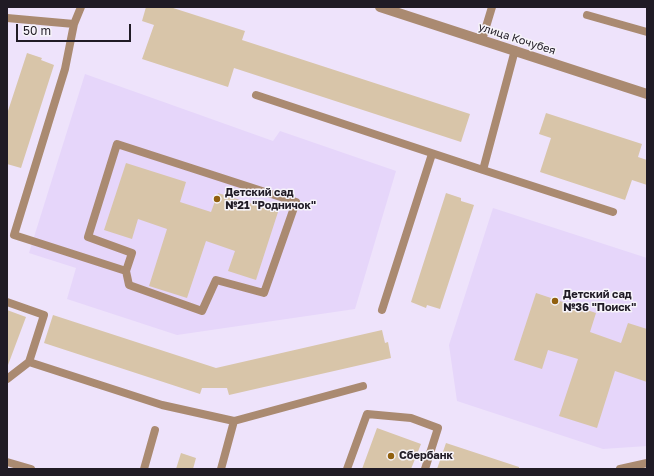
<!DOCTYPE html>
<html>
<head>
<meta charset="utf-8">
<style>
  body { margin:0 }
  #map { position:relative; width:654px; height:476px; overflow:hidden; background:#eee3fb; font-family:"Golos Text",sans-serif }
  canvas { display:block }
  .frame { position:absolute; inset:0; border:8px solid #201b25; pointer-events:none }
  .scale { position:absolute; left:16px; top:24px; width:115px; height:18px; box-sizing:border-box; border:2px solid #201b25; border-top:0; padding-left:5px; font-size:12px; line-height:14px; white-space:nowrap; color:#201b25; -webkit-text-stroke:3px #f7f4fa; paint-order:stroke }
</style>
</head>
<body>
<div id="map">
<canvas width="654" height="476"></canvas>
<div class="frame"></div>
<div class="scale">50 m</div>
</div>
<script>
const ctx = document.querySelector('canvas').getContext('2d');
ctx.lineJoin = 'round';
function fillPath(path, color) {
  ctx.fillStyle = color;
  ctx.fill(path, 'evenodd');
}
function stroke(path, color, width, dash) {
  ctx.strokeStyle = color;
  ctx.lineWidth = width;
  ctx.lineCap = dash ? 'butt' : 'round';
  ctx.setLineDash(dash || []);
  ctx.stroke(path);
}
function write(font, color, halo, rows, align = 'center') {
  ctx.font = font + ' "Golos Text",sans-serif';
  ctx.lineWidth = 3;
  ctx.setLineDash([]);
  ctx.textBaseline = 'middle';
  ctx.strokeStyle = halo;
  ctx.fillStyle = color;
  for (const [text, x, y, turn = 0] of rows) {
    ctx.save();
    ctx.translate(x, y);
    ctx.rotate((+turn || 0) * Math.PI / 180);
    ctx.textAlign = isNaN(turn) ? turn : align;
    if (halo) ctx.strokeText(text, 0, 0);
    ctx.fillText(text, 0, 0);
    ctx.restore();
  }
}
fillPath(new Path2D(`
  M 85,74 L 273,141 L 280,131 L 396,171 L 355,309 L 177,335 L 67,299 L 76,268 L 29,253 Z
  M 493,208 L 647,258 L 647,446 L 603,449 L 457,401 L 449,345 Z`), '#e6d6fa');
fillPath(new Path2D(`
  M 146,7 L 170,7 L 245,31 L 242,40 L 470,114 L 461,142 L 234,68 L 228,87 L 142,59 L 154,25 L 142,21 Z
  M 27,53 L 42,58 L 41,60 L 54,65 L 21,168 L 7,164 L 7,114 Z
  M 546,113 L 642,144 L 638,157 L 647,160 L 647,185 L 632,180 L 625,200 L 540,172 L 551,138 L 539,134 Z
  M 126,163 L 186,182 L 180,202 L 211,212 L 218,193 L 278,212 L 256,280 L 228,271 L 235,251 L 206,241 L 187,298 L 149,286 L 167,229 L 138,219 L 132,239 L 104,230 Z
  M 446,193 L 461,198 L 461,201 L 474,205 L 440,309 L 427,305 L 426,308 L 411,302 Z
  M 536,293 L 596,313 L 590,332 L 621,343 L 628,323 L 647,329 L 647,382 L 615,371 L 597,428 L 559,416 L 578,359 L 548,350 L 542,369 L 514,360 Z
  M 7,310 L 26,317 L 8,365 L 7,365 Z
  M 53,315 L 216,368 L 382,330 L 385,343 L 388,342 L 391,358 L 229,395 L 227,388 L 202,388 L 200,394 L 44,343 Z
  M 377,428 L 421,444 L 411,469 L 362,469 Z
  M 446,443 L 519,467 L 519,469 L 437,469 Z
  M 181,453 L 196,458 L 193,469 L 176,469 Z`), '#d8c5a9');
stroke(new Path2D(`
  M 587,15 L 647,32
  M 7,18 L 74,24 L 81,7
  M 74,24 L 65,69 L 14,235 L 126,271 L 129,285 L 202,311 L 216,280 L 264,293 L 296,202 L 117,144 L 88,237 L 132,253 L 126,271
  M 482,40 L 492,7
  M 256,95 L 483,170 L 515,50
  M 483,170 L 613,212
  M 7,302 L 44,315 L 29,362 L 7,379
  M 382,310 L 432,154
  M 29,362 L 162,405 L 234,421 L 363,386
  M 7,462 L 31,469
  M 144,469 L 155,430
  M 221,469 L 234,421
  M 347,469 L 367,414 L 411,418 L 438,428 L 425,469
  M 620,469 L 647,463`), '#aa8a71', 8);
stroke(new Path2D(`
  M 380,7 L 647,94`), '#aa8a71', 10);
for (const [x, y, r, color] of [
  [217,199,4,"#91600e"],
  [555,301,4,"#91600e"],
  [391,456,4,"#91600e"]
]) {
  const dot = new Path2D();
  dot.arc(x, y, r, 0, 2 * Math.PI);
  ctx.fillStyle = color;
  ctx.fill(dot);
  stroke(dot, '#f7f4fa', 1.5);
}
write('11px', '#201b25', '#f7f4fa', [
  ["улица Кочубея",517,39,18]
]);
write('bold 11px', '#201b25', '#f7f4fa', [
  ["Детский сад",225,193],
  ["№21 \"Родничок\"",225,206],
  ["Детский сад",563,295],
  ["№36 \"Поиск\"",563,308],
  ["Сбербанк",399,456]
], 'left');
</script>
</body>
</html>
